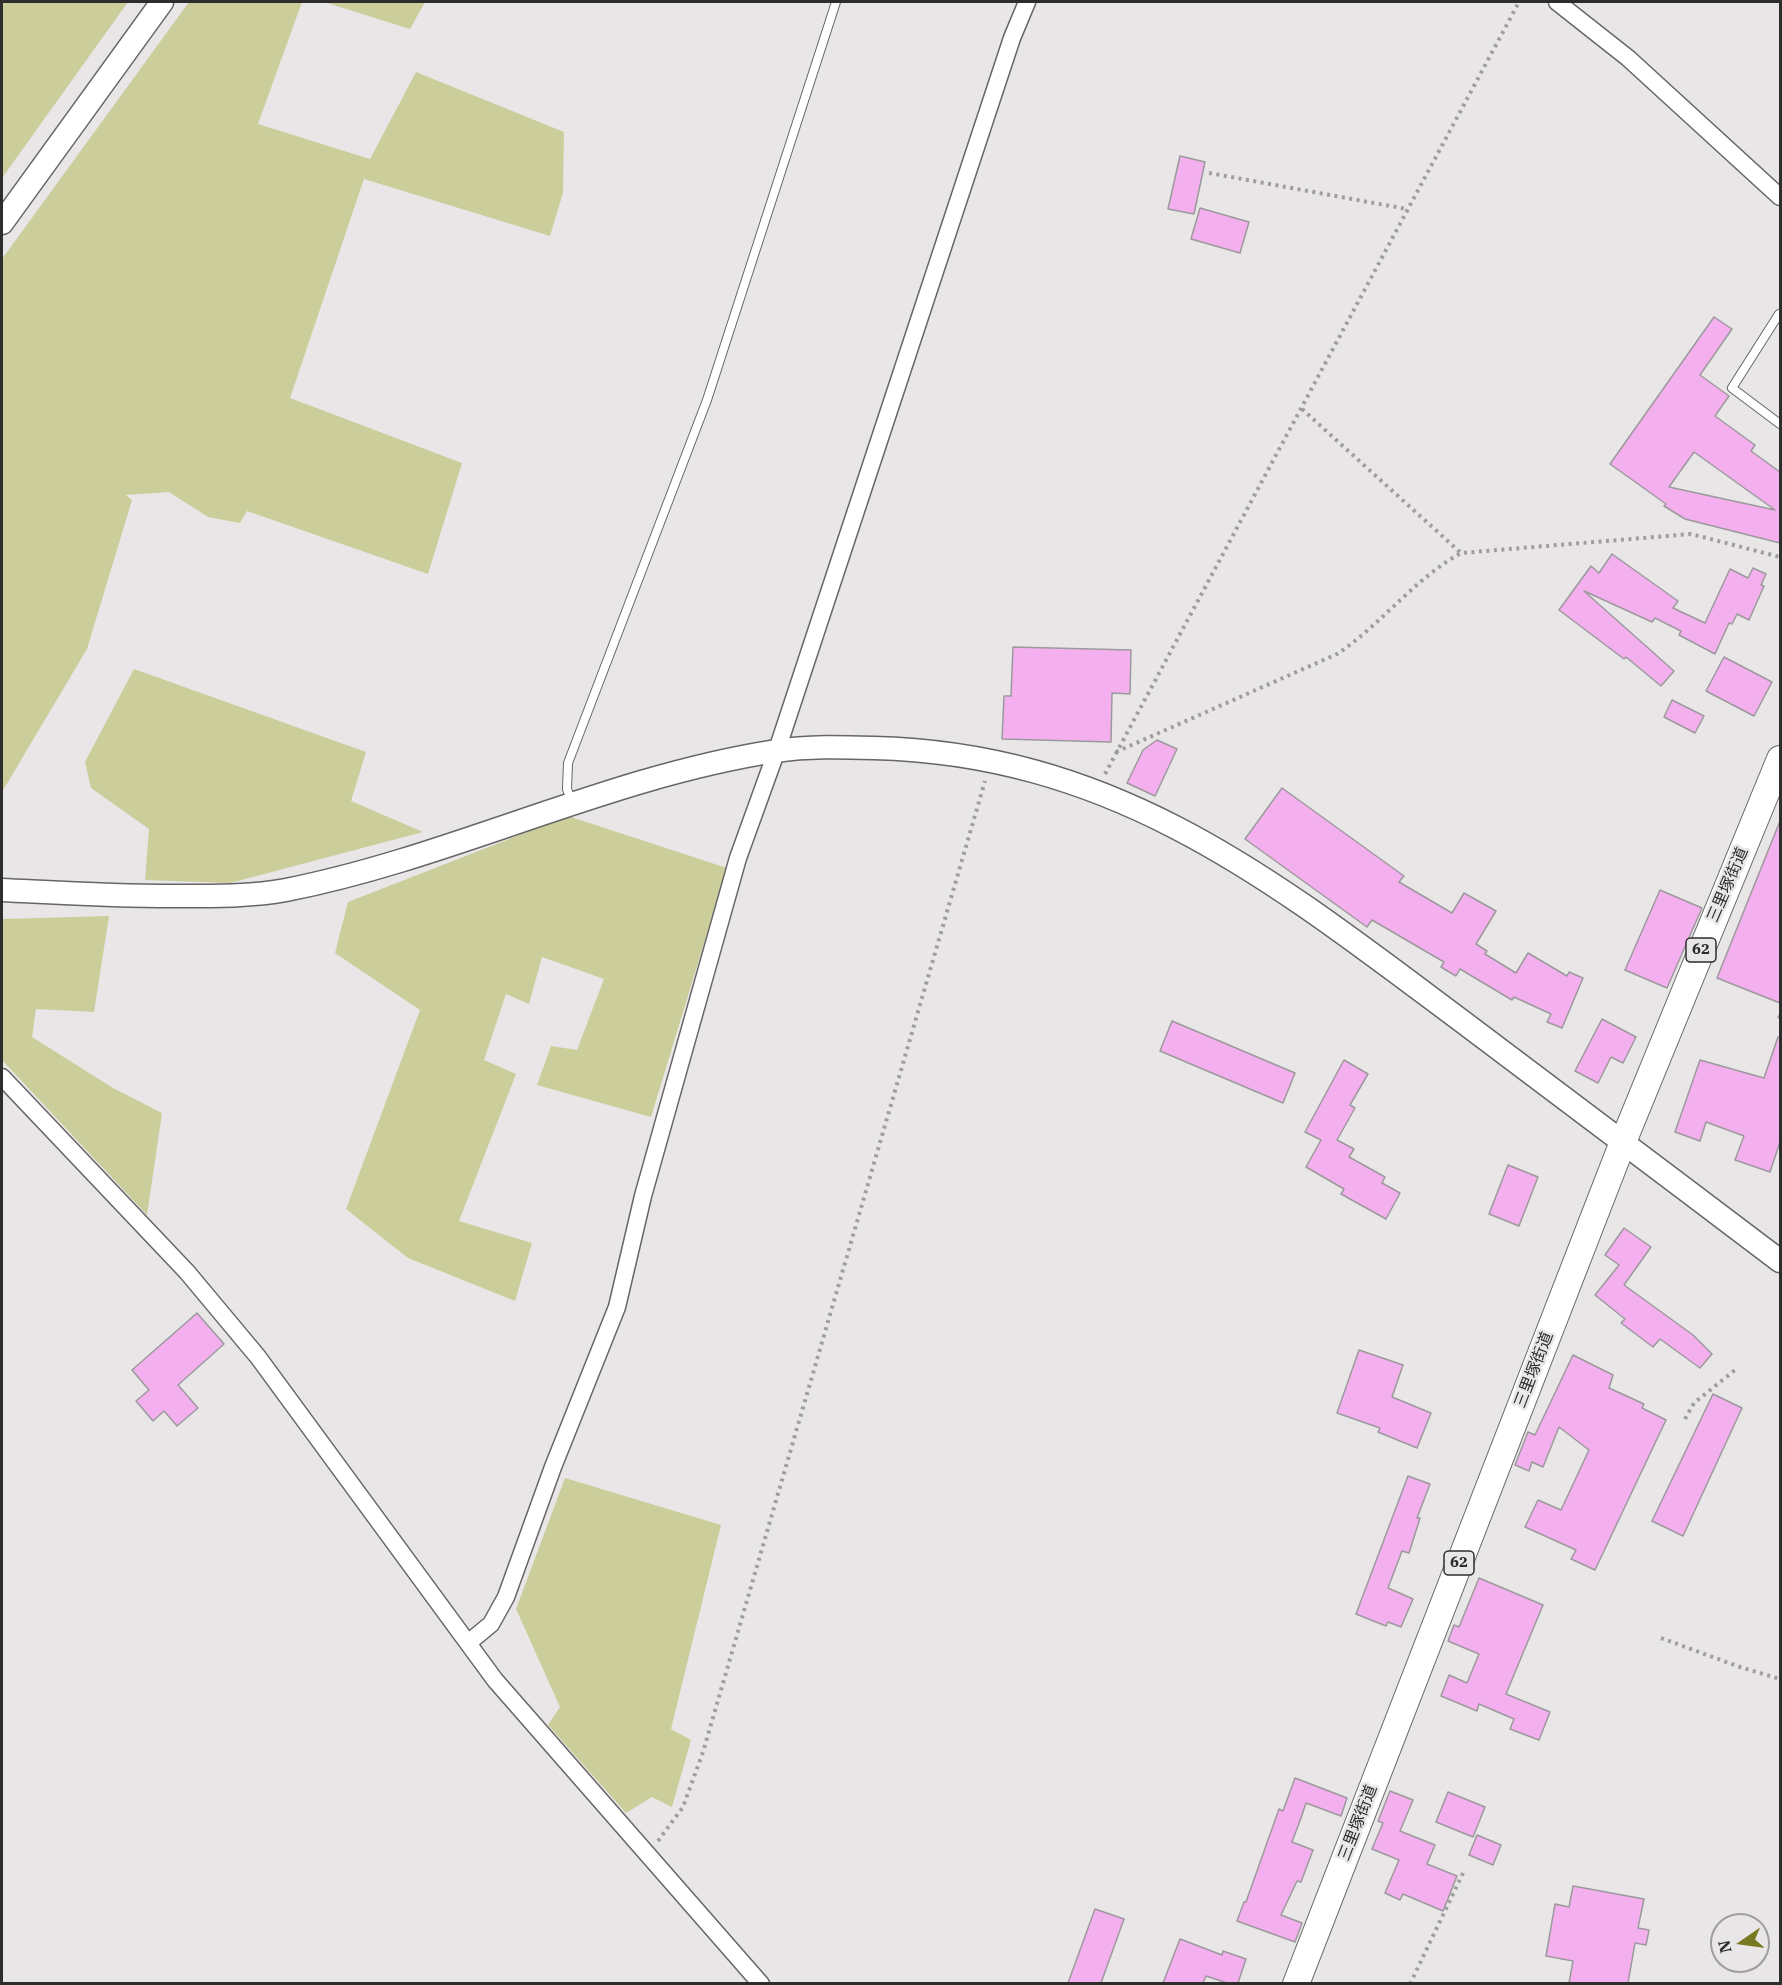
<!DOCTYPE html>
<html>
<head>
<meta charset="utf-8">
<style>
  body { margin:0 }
  #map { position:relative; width:1782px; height:1985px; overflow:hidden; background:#e9e6e8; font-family:"IBM Plex Serif",serif }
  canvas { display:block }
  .frame { position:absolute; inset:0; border:3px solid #2e2d2e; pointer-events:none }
  .north { position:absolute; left:1710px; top:1913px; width:60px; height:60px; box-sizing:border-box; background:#e9e6e8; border:2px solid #9e9c9e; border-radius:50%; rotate:257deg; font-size:16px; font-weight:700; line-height:24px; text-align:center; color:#2e2d2e }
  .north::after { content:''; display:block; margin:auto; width:21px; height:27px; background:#787920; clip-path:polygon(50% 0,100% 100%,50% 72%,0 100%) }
</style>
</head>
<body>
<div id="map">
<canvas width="1782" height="1985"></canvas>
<div class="frame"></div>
<div class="north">N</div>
</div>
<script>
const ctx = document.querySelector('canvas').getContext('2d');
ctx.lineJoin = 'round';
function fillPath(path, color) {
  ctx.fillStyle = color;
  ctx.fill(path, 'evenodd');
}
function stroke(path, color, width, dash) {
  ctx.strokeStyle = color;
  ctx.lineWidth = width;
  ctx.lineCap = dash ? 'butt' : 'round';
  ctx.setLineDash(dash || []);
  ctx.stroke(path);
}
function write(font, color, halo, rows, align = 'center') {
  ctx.font = font + ' "IBM Plex Serif","Noto Sans JP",serif';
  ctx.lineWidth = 5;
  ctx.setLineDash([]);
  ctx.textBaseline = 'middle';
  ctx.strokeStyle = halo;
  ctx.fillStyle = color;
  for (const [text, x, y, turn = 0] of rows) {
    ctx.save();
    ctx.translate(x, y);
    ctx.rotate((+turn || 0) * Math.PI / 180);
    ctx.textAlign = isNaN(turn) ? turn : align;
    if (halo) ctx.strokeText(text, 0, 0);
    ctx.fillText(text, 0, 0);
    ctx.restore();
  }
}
fillPath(new Path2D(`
  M 2,2 L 128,2 L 2,178 Z
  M 189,2 L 302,2 L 258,124 L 370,159 L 416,72 L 564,132 L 563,193 L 550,236 L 364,179 L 290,398 L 462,463 L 428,574 L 247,511 L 240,523 L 208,517 L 169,492 L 126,495 L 132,500 L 87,649 L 2,792 L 2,259 Z
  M 324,2 L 425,2 L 410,29 Z
  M 134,669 L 366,752 L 351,801 L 423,832 L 230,883 L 145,880 L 149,829 L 91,788 L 85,762 Z
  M 568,816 L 727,868 L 651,1117 L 537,1085 L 551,1046 L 577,1050 L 604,979 L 542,957 L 529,1004 L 506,994 L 484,1060 L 516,1074 L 459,1221 L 532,1243 L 515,1301 L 408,1258 L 346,1209 L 420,1010 L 335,953 L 348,902 Z
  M 109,916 L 94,1012 L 36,1009 L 32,1037 L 113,1088 L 162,1113 L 147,1215 L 2,1060 L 2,919 Z
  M 565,1478 L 721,1525 L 671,1729 L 691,1740 L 672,1807 L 652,1797 L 626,1813 L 548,1725 L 560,1707 L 516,1609 Z`), '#cbce9a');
const building = new Path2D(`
  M 1180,156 L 1205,162 L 1194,214 L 1168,209 Z
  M 1200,208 L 1249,222 L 1240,253 L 1191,239 Z
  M 1714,317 L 1732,329 L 1700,375 L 1729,396 L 1715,416 L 1755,445 L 1751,451 L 1780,472 L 1780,543 L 1685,519 L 1664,506 L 1666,504 L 1610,464 ZM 1694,452 L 1775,510 L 1669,487 Z
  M 1612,554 L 1678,601 L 1673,608 L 1705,623 L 1730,569 L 1748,578 L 1753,568 L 1766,574 L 1761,585 L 1764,586 L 1749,620 L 1737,614 L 1732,624 L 1729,623 L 1715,654 L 1679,635 L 1681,631 L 1655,618 L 1652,622 L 1584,591 L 1674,671 L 1661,686 L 1626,657 L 1624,659 L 1559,610 L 1591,566 L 1599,573 Z
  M 1013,647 L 1131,650 L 1130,694 L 1112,693 L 1111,742 L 1002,739 L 1004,696 L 1011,696 Z
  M 1724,657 L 1772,682 L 1754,716 L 1706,691 Z
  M 1672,700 L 1704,716 L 1695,733 L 1664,717 Z
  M 1157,740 L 1177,749 L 1155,796 L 1127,783 L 1143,750 Z
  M 1282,788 L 1404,876 L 1399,882 L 1452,913 L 1464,893 L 1496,911 L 1476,944 L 1487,951 L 1485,954 L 1516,973 L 1528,953 L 1567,976 L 1569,972 L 1583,978 L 1562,1028 L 1547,1022 L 1551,1014 L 1514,997 L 1512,1000 L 1460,969 L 1456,976 L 1441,967 L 1444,962 L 1372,920 L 1367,927 L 1245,839 Z
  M 1780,821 L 1780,1003 L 1717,978 Z
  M 1660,890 L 1702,908 L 1667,988 L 1625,970 Z
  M 1602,1019 L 1636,1037 L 1623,1063 L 1611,1057 L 1598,1083 L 1575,1071 Z
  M 1172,1021 L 1295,1073 L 1283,1103 L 1160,1051 Z
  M 1778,1037 L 1780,1038 L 1780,1142 L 1770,1172 L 1735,1160 L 1744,1136 L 1706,1122 L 1700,1141 L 1675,1132 L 1700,1060 L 1764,1078 Z
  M 1344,1060 L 1368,1074 L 1350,1105 L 1355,1108 L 1337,1140 L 1354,1149 L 1349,1157 L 1385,1177 L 1382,1183 L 1400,1193 L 1386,1219 L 1341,1194 L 1344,1189 L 1306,1167 L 1321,1140 L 1305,1132 Z
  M 1508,1165 L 1538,1177 L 1519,1226 L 1489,1214 Z
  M 1624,1228 L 1651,1247 L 1624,1285 L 1693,1335 L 1712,1354 L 1700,1368 L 1660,1339 L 1653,1347 L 1621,1323 L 1625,1319 L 1595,1295 L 1619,1265 L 1605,1255 Z
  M 197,1313 L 224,1344 L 178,1385 L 198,1408 L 177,1426 L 164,1411 L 153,1421 L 136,1401 L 149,1390 L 132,1370 Z
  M 1359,1350 L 1403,1365 L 1392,1397 L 1431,1413 L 1417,1448 L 1378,1432 L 1380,1428 L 1337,1413 Z
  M 1573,1355 L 1613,1375 L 1609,1388 L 1644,1404 L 1642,1408 L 1666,1420 L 1595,1570 L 1571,1559 L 1576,1550 L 1525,1527 L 1538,1500 L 1561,1510 L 1589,1450 L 1559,1427 L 1543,1467 L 1532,1462 L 1529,1471 L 1515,1465 L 1528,1432 L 1535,1435 Z
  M 1713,1394 L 1742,1408 L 1683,1536 L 1652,1521 Z
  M 1408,1476 L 1430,1484 L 1417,1518 L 1420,1518 L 1409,1553 L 1402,1551 L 1388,1588 L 1413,1599 L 1401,1627 L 1388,1622 L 1386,1626 L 1356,1614 Z
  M 1479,1578 L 1543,1605 L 1506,1694 L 1550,1712 L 1539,1740 L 1510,1729 L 1514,1719 L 1479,1704 L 1477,1711 L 1441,1696 L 1449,1675 L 1467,1683 L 1479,1654 L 1448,1641 L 1454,1625 L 1459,1627 Z
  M 1295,1778 L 1347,1798 L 1341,1816 L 1306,1803 L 1301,1818 L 1292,1842 L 1313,1850 L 1301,1882 L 1297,1881 L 1281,1915 L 1302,1923 L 1295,1942 L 1237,1921 L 1244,1902 L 1246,1902 L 1279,1809 L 1283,1811 Z
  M 1390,1791 L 1413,1800 L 1400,1831 L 1435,1845 L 1427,1864 L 1457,1876 L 1443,1911 L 1403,1894 L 1400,1900 L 1385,1893 L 1399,1860 L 1372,1849 L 1383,1823 L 1378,1821 Z
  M 1448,1792 L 1485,1807 L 1473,1837 L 1436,1822 Z
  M 1477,1835 L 1501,1845 L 1493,1865 L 1469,1855 Z
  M 1573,1886 L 1644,1899 L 1638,1928 L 1649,1930 L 1646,1945 L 1635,1943 L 1628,1983 L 1569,1983 L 1573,1961 L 1546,1956 L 1555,1904 L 1569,1907 Z
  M 1095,1909 L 1124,1919 L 1101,1983 L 1068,1983 Z
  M 1180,1939 L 1222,1955 L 1223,1951 L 1246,1959 L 1238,1983 L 1227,1983 L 1206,1976 L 1203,1983 L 1163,1983 Z`);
fillPath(building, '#f4b0ee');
stroke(building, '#9c999c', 1.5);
const lane = new Path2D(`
  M 1780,315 L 1779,314 L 1732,388 L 1780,424
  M 572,802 L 567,789 L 568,763 L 707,400 L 836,2`);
const street = new Path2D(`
  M 1557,2 L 1628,58 L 1780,197
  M 2,1077 L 187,1272 L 258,1357 L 495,1680 L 761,1984
  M 468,1643 L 491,1624 L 506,1597 L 553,1467 L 617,1307 L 643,1196 L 738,858 L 777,750 L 1012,38 L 1027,2`);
const secondary = new Path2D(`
  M 2,223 L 162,2
  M 2,890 C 64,893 126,897 188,896 C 221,896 253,896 286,890 C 453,857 607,777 776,751 C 808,746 841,747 874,748 C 1120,754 1279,885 1467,1025 C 1572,1104 1676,1182 1780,1261`);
const primary = new Path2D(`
  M 1296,1984 L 1623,1142 L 1780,759`);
stroke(lane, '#676567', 10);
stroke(street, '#676567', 19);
stroke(secondary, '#676567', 25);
stroke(primary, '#676567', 28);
stroke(new Path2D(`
  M 1209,173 L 1407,209
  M 1302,409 L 1461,553
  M 1116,752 L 1337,654 C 1381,625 1415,578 1461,553 L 1691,534 L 1780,557
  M 1105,774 L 1519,2
  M 1778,1016 L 1780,1017
  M 1685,1419 L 1694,1403 L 1735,1370
  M 1661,1638 L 1740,1667 L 1780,1679
  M 658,1841 L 683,1807 L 703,1752 L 985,781
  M 1410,1984 L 1463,1873`), '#9f9d9f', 4, [3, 4.5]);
stroke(lane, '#fff', 8);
stroke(street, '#fff', 16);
stroke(secondary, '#fff', 22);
stroke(primary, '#fff', 26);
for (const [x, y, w] of [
  [1701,950,30],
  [1459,1563,30]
]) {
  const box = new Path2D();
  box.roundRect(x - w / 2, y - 12, w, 24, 4.5);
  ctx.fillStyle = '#e9e6e8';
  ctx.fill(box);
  stroke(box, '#2e2d2e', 1.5);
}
write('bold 15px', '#2e2d2e', null, [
  ["62",1701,950],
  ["62",1459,1563]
]);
write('16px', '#2e2d2e', '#e9e6e8', [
  ["三里塚街道",1728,885,-67],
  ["三里塚街道",1534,1370,-69],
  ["三里塚街道",1358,1823,-69]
]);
</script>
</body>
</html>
